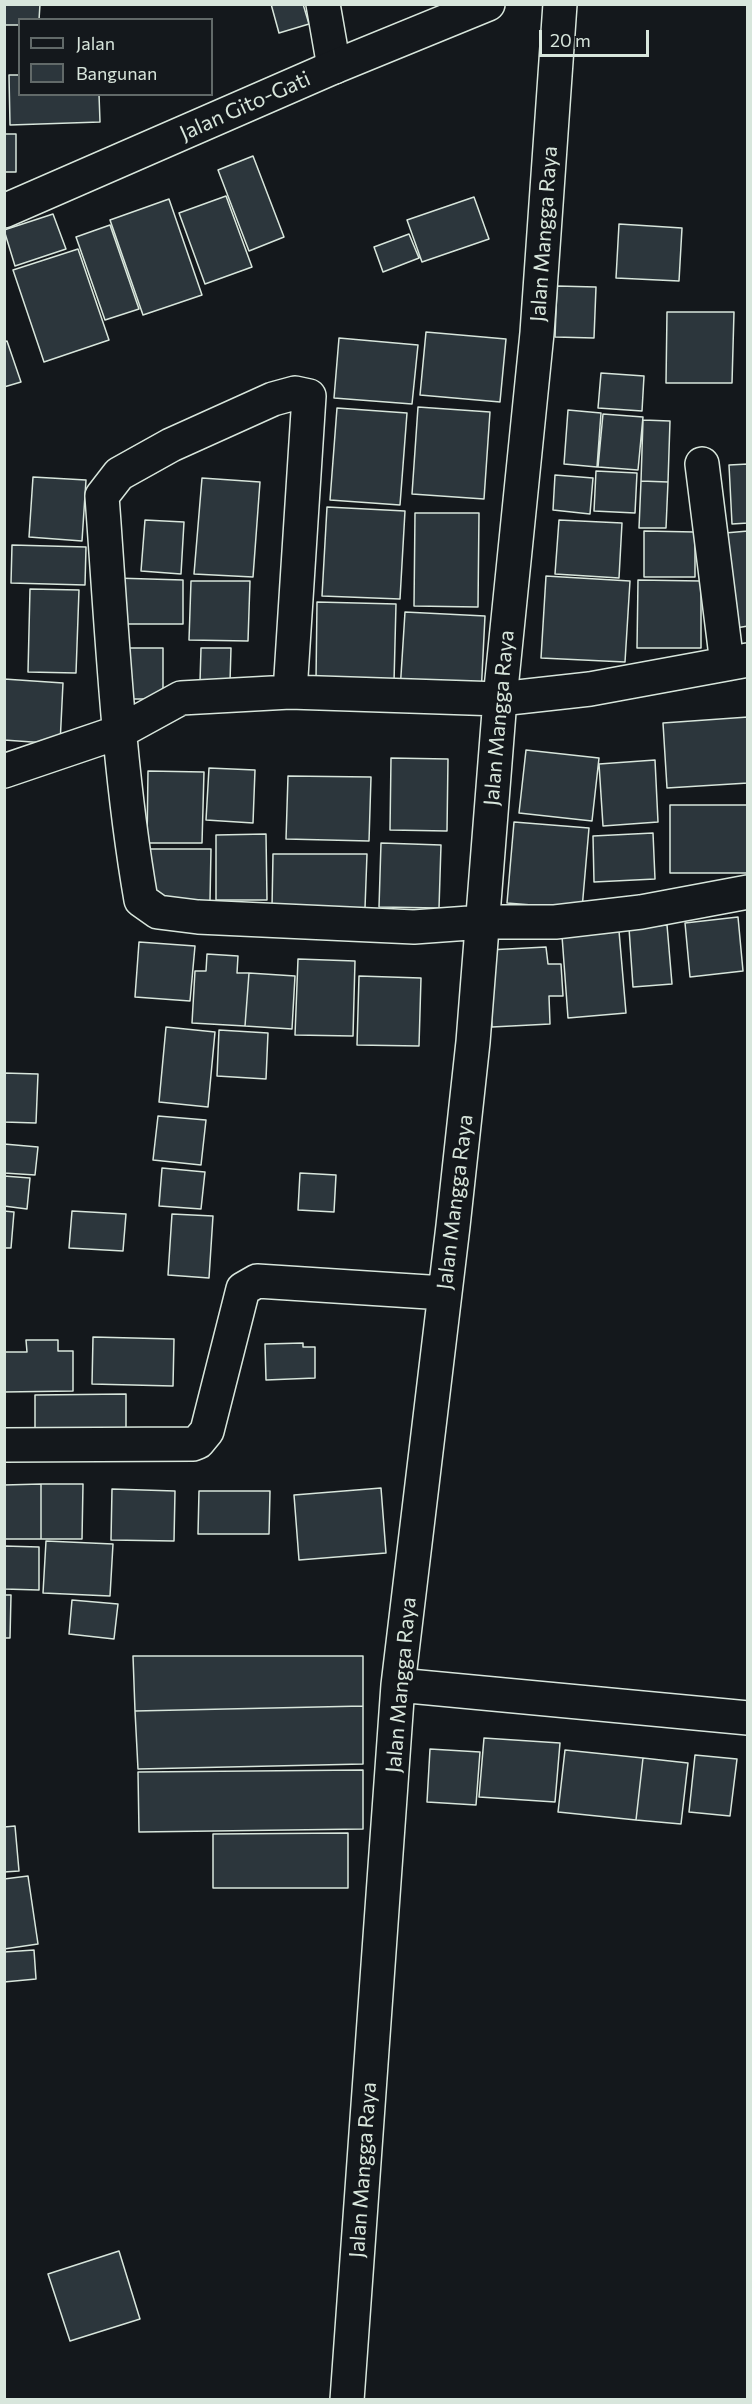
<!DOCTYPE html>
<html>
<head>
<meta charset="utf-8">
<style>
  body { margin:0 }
  #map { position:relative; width:752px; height:2404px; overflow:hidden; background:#14181c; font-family:Commissioner,sans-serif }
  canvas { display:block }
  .frame { position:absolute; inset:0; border:6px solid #d8e6dc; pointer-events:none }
  .legend { position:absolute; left:18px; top:18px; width:195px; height:78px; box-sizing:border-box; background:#14181c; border:2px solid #626a69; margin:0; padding:8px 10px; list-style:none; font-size:18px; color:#d8e6dc }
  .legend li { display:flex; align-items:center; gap:12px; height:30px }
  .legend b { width:30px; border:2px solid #626a69 }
  .scale { position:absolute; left:539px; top:30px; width:110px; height:27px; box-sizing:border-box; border:3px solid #d8e6dc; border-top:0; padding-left:8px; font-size:18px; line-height:21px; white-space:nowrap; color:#d8e6dc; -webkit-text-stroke:4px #14181c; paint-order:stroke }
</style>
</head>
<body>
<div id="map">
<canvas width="752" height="2404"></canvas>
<div class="frame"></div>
<ul class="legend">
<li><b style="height:8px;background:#14181c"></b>Jalan</li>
<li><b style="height:16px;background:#2c363c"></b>Bangunan</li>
</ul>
<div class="scale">20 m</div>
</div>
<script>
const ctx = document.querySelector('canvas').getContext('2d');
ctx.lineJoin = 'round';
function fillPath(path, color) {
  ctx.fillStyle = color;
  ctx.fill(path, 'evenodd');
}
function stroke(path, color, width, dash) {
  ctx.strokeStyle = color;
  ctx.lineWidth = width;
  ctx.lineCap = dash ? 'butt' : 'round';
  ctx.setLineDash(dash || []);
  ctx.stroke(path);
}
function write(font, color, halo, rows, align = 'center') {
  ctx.font = font + ' Commissioner,sans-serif';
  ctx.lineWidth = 4.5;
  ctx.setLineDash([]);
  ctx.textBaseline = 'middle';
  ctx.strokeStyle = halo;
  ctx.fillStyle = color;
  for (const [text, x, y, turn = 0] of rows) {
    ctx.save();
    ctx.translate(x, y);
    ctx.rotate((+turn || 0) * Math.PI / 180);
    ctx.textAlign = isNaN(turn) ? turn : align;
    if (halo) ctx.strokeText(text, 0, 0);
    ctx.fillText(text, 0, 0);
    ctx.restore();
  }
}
const building = new Path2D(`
  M 5,4 L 40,4 L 39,20 L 20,20 L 20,25 L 5,25 Z
  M 271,4 L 303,4 L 309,24 L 279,33 Z
  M 9,75 L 20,75 L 20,94 L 99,94 L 100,122 L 10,125 Z
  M 4,134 L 16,134 L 16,172 L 4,172 Z
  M 253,156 L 284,237 L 249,251 L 218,170 Z
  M 226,196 L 252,267 L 205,284 L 179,213 Z
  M 474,197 L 489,239 L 422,262 L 407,220 Z
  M 169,199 L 202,295 L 143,315 L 110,220 Z
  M 53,214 L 66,249 L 15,266 L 4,230 Z
  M 619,224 L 682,228 L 679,281 L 616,278 Z
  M 110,225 L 139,309 L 105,320 L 76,237 Z
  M 409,234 L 419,258 L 383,272 L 374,247 Z
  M 78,249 L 109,340 L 44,362 L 13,270 Z
  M 557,286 L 596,287 L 594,338 L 555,337 Z
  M 667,312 L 734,312 L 732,383 L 666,383 Z
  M 426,332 L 506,339 L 500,402 L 420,395 Z
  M 339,338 L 418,345 L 412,404 L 334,398 Z
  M 7,341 L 21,382 L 4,387 L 4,342 Z
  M 601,373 L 644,376 L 642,411 L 598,408 Z
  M 418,407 L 490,412 L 484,499 L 412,494 Z
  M 337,408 L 407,413 L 400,505 L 330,500 Z
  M 568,410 L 601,413 L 597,467 L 564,464 Z
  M 603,414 L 643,417 L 638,470 L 598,467 Z
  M 643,420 L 670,421 L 668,482 L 641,481 Z
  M 748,464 L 748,523 L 732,524 L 729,465 Z
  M 596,471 L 637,473 L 635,513 L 594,511 Z
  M 555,475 L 593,478 L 590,514 L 553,510 Z
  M 33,477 L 86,480 L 82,541 L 29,537 Z
  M 202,478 L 260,482 L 253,577 L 194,574 Z
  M 641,481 L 668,482 L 666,528 L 639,528 Z
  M 327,507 L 405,511 L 400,599 L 322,596 Z
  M 415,513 L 479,513 L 478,607 L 414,606 Z
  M 145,520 L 184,522 L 181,574 L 141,571 Z
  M 559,520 L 622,523 L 619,578 L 555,574 Z
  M 644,531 L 695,532 L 695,577 L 644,577 Z
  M 748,531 L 748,626 L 736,628 L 725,533 Z
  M 12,545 L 86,547 L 85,585 L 11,583 Z
  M 546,576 L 630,581 L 625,662 L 541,658 Z
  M 115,578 L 183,580 L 183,624 L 115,624 Z
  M 638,580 L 701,581 L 701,648 L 637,648 Z
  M 191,581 L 250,581 L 248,641 L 189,640 Z
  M 30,589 L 79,590 L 76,673 L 28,672 Z
  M 317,602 L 396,604 L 394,682 L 316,680 Z
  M 405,612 L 485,616 L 481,695 L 400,691 Z
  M 123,648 L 163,648 L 163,699 L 123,699 Z
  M 201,648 L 231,648 L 230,682 L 200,682 Z
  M 4,679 L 63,683 L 60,744 L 4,740 Z
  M 748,717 L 748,783 L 667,788 L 663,723 Z
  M 526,750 L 599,758 L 592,821 L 519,813 Z
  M 391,758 L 448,759 L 447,831 L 390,830 Z
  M 655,760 L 658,822 L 603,826 L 599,764 Z
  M 209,768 L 255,770 L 253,823 L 206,820 Z
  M 148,771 L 204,772 L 202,843 L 147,843 Z
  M 288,776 L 371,777 L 369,841 L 286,839 Z
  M 670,805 L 748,805 L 748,873 L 670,873 Z
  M 514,822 L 589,828 L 582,909 L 507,903 Z
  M 653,833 L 655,879 L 594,882 L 593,836 Z
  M 266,834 L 267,900 L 216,900 L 216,835 Z
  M 381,843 L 441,845 L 439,908 L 379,907 Z
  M 149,849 L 211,849 L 210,901 L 148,900 Z
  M 273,854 L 367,854 L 365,908 L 272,907 Z
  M 738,917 L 743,971 L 690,977 L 685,923 Z
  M 667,925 L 672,984 L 633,987 L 629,928 Z
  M 619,931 L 626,1013 L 568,1018 L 562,936 Z
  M 139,942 L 195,946 L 190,1001 L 135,997 Z
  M 546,947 L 548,964 L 561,964 L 563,996 L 549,996 L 550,1024 L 492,1027 L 488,950 Z
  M 207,954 L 238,956 L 237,973 L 249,973 L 245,1026 L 192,1023 L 195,971 L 206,971 Z
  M 298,959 L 355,961 L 353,1036 L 295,1035 Z
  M 249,973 L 295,976 L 292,1029 L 245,1026 Z
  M 359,976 L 421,978 L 419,1046 L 357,1045 Z
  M 166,1027 L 215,1032 L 208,1107 L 159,1102 Z
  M 219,1030 L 268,1033 L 266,1079 L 217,1076 Z
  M 4,1073 L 38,1074 L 36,1123 L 4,1122 Z
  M 158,1116 L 206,1120 L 201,1165 L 153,1160 Z
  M 4,1144 L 38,1147 L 35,1175 L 4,1173 Z
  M 162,1168 L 205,1172 L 201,1209 L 159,1206 Z
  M 300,1173 L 336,1175 L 334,1212 L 298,1210 Z
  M 4,1176 L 30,1178 L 27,1209 L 4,1206 Z
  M 4,1211 L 14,1212 L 11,1248 L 4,1248 Z
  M 72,1211 L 126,1214 L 123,1251 L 69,1248 Z
  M 172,1214 L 213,1216 L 209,1278 L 168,1275 Z
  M 93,1337 L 174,1339 L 173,1386 L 92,1384 Z
  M 26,1340 L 58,1340 L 58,1351 L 73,1351 L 73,1391 L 4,1392 L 4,1352 L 27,1352 Z
  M 303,1343 L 303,1347 L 315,1347 L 315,1378 L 266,1380 L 265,1344 Z
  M 126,1394 L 126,1440 L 35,1441 L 35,1395 Z
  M 41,1484 L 83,1484 L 82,1539 L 41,1539 Z
  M 41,1484 L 41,1539 L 4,1539 L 4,1485 Z
  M 381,1488 L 386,1553 L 299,1560 L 294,1495 Z
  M 112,1489 L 175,1491 L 174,1541 L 111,1540 Z
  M 199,1491 L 270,1491 L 269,1534 L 198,1534 Z
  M 46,1541 L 113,1544 L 110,1596 L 43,1593 Z
  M 4,1546 L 39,1547 L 39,1590 L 4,1589 Z
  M 4,1595 L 11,1595 L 10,1638 L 4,1638 Z
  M 72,1600 L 118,1604 L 114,1639 L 69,1634 Z
  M 133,1656 L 363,1656 L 363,1706 L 135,1711 Z
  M 363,1706 L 363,1764 L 138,1769 L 135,1711 Z
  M 484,1738 L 560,1743 L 555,1802 L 479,1797 Z
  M 430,1749 L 480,1752 L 476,1805 L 427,1802 Z
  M 565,1750 L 643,1758 L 636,1820 L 558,1812 Z
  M 695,1755 L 737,1759 L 730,1816 L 689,1812 Z
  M 643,1758 L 688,1763 L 681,1824 L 636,1820 Z
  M 363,1770 L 363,1829 L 139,1832 L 138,1772 Z
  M 15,1826 L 19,1871 L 4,1872 L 4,1827 Z
  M 348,1833 L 348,1888 L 213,1888 L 213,1834 Z
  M 28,1876 L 38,1944 L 4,1949 L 4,1879 Z
  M 34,1950 L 36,1979 L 4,1982 L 4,1952 Z
  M 119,2251 L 140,2319 L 70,2341 L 48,2274 Z`);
fillPath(building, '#2c363c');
stroke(building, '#d8e6dc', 1.5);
const street = new Path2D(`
  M 323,4 L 334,67
  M 702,464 L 727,664
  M 290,692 L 309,396 L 295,393 L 273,399 L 171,445 L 119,474 L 102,496 C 112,631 118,767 141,900 L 158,912 L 198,917 L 414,927 L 483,922 L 555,922 L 641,912 L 748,892
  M 4,771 L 119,732 L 181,698 L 290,692 L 500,699 L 590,689 L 748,660
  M 4,1445 L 193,1444 L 198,1442 L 207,1431 L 243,1289 L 257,1281 L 444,1293
  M 398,1685 L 748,1718
  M 347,2400 L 398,1685 L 453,1226 L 473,1042 L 500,699 L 537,333 L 560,4`);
const primary = new Path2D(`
  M 4,211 L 334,67 L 488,4`);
stroke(street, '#d8e6dc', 36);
stroke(primary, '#d8e6dc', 36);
stroke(street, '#14181c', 33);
stroke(primary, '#14181c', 33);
write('21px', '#d8e6dc', '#14181c', [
  ["Jalan Gito-Gati",245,106,-24],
  ["Jalan Mangga Raya",544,234,-86],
  ["Jalan Mangga Raya",499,718,-85],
  ["Jalan Mangga Raya",455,1202,-83],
  ["Jalan Mangga Raya",401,1685,-85],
  ["Jalan Mangga Raya",363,2170,-86]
]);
</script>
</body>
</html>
